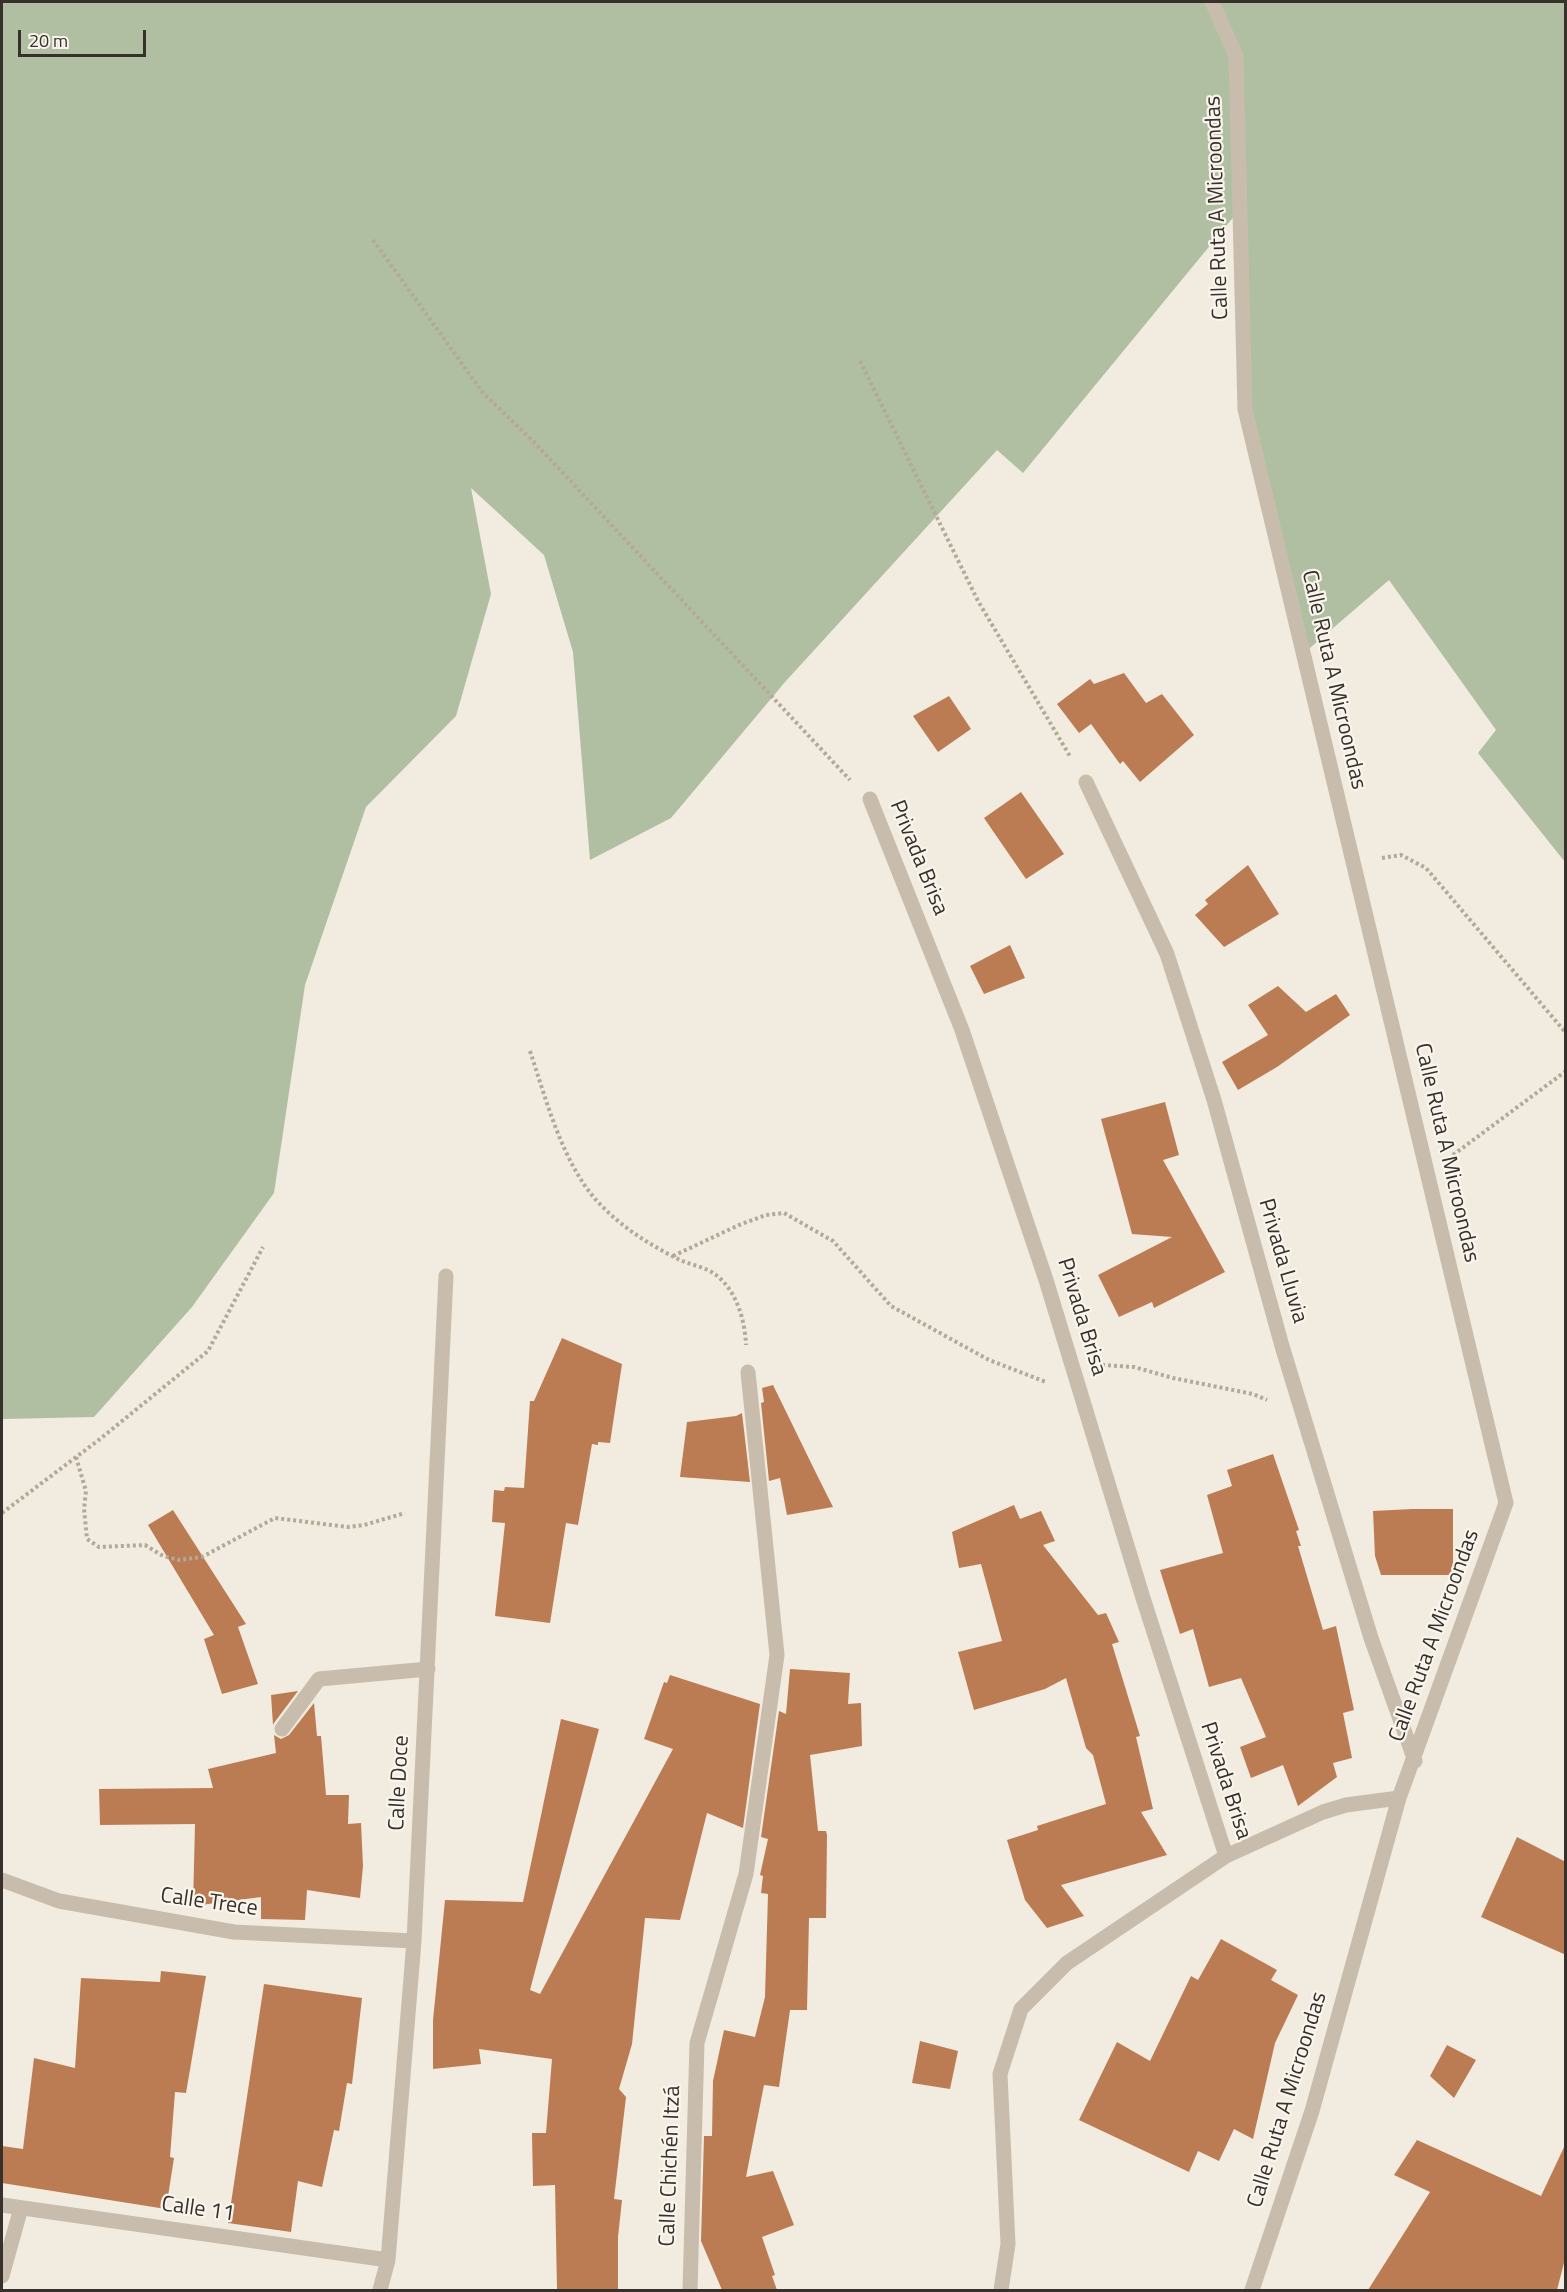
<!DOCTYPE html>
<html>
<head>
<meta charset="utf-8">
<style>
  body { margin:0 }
  #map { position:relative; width:1567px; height:2292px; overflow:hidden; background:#f1ebe0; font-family:"Titillium Web",sans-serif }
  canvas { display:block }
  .frame { position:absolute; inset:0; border:3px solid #37302b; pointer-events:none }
  .scale { position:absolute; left:18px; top:30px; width:128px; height:27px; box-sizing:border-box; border:3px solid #37302b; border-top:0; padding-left:8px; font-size:18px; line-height:21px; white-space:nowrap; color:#37302b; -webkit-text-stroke:4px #f9f5ec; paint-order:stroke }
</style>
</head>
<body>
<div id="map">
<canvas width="1567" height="2292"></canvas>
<div class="frame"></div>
<div class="scale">20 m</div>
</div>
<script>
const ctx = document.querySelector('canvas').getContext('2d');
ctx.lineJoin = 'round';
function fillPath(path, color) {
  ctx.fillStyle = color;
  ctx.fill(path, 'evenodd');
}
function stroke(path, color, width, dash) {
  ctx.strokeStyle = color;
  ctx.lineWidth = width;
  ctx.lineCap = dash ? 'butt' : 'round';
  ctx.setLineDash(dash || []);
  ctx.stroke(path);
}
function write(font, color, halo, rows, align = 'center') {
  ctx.font = font + ' "Titillium Web",sans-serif';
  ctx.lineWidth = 4.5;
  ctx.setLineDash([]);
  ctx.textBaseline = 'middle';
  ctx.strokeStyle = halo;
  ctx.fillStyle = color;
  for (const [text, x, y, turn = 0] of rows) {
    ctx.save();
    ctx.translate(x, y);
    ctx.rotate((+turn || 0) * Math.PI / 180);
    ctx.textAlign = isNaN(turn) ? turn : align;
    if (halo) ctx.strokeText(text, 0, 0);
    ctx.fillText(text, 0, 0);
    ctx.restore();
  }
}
fillPath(new Path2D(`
  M 2,2 L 1565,2 L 1565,862 L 1478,753 L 1496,730 L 1389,580 L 1304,653 L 1245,409 L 1240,209 L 1023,473 L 997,450 L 785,682 L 671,818 L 590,860 L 573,652 L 544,555 L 471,488 L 491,594 L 456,716 L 366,807 L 305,985 L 274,1193 L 192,1307 L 94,1417 L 2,1419 Z`), '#b0bfa1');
fillPath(new Path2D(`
  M 1124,673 L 1146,703 L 1162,694 L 1194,735 L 1140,782 L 1123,761 L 1120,764 L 1091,724 L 1079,733 L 1057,704 L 1090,679 L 1094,684 Z
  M 949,696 L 971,729 L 938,752 L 913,716 Z
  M 1021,792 L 1064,854 L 1026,879 L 984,818 Z
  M 1248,865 L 1279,914 L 1224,947 L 1195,915 L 1208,904 L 1205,900 Z
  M 1010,945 L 1025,978 L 984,994 L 970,966 Z
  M 1278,986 L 1306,1012 L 1336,994 L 1350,1015 L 1277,1067 L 1238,1090 L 1222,1062 L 1268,1035 L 1248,1005 Z
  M 1165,1102 L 1179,1155 L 1163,1160 L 1225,1272 L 1154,1308 L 1152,1302 L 1119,1317 L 1098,1275 L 1172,1237 L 1132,1234 L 1101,1119 Z
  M 562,1338 L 622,1364 L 610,1443 L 598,1442 L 598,1445 L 592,1444 L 578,1525 L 566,1523 L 550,1623 L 495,1616 L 505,1523 L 492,1522 L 494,1490 L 504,1491 L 505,1487 L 524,1488 L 530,1401 L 534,1401 Z
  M 773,1385 L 815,1471 L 833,1507 L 787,1515 L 780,1478 L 769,1481 L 761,1403 L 764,1402 L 762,1388 Z
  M 742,1413 L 750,1482 L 680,1477 L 687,1422 L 736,1416 Z
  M 1273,1454 L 1299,1530 L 1296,1531 L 1301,1546 L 1298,1546 L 1323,1630 L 1336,1626 L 1354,1710 L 1343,1713 L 1352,1758 L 1333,1763 L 1337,1777 L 1298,1806 L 1283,1765 L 1251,1778 L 1240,1747 L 1266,1737 L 1241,1678 L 1209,1687 L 1193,1629 L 1180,1634 L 1160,1570 L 1223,1553 L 1207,1495 L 1232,1486 L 1227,1470 Z
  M 1014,1505 L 1020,1519 L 1041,1511 L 1055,1541 L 1043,1545 L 1098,1615 L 1106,1613 L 1119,1642 L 1112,1644 L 1140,1736 L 1136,1737 L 1153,1809 L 1141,1812 L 1167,1855 L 1061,1885 L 1084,1916 L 1047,1928 L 1025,1900 L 1007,1840 L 1038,1830 L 1037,1826 L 1106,1804 L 1093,1755 L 1086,1748 L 1066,1678 L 1045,1689 L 974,1710 L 958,1652 L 1002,1641 L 981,1564 L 959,1568 L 952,1532 Z
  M 1412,1509 L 1453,1509 L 1453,1575 L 1381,1575 L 1375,1556 L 1373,1511 Z
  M 173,1510 L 246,1624 L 238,1627 L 258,1684 L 222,1694 L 204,1639 L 214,1635 L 148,1525 Z
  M 790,1669 L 850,1673 L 848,1704 L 861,1703 L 862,1746 L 810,1755 L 818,1831 L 826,1831 L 827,1835 L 826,1918 L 809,1918 L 807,2010 L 790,2010 L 779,2087 L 764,2085 L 746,2177 L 773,2171 L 794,2225 L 762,2237 L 775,2275 L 772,2276 L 777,2290 L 722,2290 L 701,2241 L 704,2136 L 712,2136 L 713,2081 L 724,2030 L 755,2037 L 765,1997 L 768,1894 L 761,1893 L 763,1876 L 760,1875 L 768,1839 L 761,1837 L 779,1711 L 786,1714 Z
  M 670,1675 L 760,1704 L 743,1828 L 707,1813 L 680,1920 L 645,1918 L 632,2044 L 619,2089 L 626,2097 L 614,2199 L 622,2200 L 618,2237 L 618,2290 L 557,2290 L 555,2185 L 533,2186 L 532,2133 L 546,2133 L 552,2059 L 479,2049 L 481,2064 L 433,2069 L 433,2020 L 445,1900 L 523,1902 L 561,1719 L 599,1729 L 530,1990 L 540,1994 L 673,1749 L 644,1739 L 664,1682 L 667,1683 Z
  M 298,1691 L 274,1723 L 273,1725 L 271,1695 Z
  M 314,1703 L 317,1736 L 321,1736 L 326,1795 L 349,1795 L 348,1824 L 361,1823 L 363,1866 L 360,1898 L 307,1890 L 305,1920 L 261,1919 L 261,1897 L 193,1906 L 195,1824 L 100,1825 L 99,1789 L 213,1788 L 208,1769 L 276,1753 L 274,1735 L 281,1739 L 289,1735 Z
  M 1517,1837 L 1566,1862 L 1566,1955 L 1481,1917 Z
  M 1221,1939 L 1277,1970 L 1271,1980 L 1298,1995 L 1275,2043 L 1253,2139 L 1234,2129 L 1219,2161 L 1198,2151 L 1189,2172 L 1079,2120 L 1117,2042 L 1150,2061 L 1191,1976 L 1198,1980 Z
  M 161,1971 L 206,1976 L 186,2093 L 175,2092 L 170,2157 L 174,2158 L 166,2209 L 2,2183 L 2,2146 L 23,2149 L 34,2058 L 75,2068 L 81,1978 L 160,1982 Z
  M 264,1984 L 362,1998 L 352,2084 L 347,2083 L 339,2131 L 334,2130 L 322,2187 L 298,2181 L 291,2232 L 228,2223 Z
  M 920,2041 L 958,2051 L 950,2089 L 912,2083 Z
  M 1447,2045 L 1476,2060 L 1454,2098 L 1430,2076 Z
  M 1417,2140 L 1541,2196 L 1566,2143 L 1566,2255 L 1557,2290 L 1368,2290 L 1430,2192 L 1394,2175 Z`), '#bc7c53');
stroke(new Path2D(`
  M 373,240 L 483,393 L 532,440 L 850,780
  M 860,361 L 978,601 L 1071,758
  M 1382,858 L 1401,855 L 1426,868 L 1566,1033
  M 530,1051 C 546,1099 562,1162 597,1201 C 620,1226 648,1244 678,1259 C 690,1265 706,1267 716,1275 C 737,1291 745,1321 746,1345
  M 1453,1155 L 1566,1071
  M 673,1256 L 739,1225 L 766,1215 L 784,1213 L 833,1241 L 891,1306 L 989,1360 L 1046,1382
  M 1102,1365 L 1134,1367 L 1173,1378 L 1253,1394 L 1267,1400
  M 76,1457 L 86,1491 L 84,1509 L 87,1539 L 99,1547 L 145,1545 L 163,1556 L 179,1560 L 202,1557 L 275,1518 L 348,1527 L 364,1525 L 405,1513
  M 2,1513 L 100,1439 L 208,1351 L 263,1247`), '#b4a897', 4, [3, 3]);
stroke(new Path2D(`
  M 1212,2 L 1236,56 L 1245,409 L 1506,1503 L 1399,1798 L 1312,2111 L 1252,2290
  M 1086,782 L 1167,954 L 1214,1100 L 1282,1346 L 1371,1638 L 1415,1761
  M 870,799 L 962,1030 L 1046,1280 L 1143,1598 L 1226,1856
  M 282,1729 L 319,1679 L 428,1669
  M 2,1880 L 59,1901 L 234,1932 L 414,1941
  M 2,2205 L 388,2260
  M 2,2276 L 21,2208
  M 380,2290 L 388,2260 L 414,1941 L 446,1276
  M 690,2290 L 697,2043 L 746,1874 L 777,1655 L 748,1372
  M 1001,2290 L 1008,2244 L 1000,2074 L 1021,2009 L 1067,1963 L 1226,1856 L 1323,1812 L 1346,1805 L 1399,1798`), '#c8bdac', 15);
write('22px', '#37302b', '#f9f5ec', [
  ["Calle Ruta A Microondas",1218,208,-92],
  ["Calle Ruta A Microondas",1333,680,77],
  ["Privada Brisa",918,858,68],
  ["Calle Ruta A Microondas",1446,1153,77],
  ["Privada Lluvia",1282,1261,74],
  ["Privada Brisa",1081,1317,73],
  ["Calle Ruta A Microondas",1435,1636,-70],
  ["Privada Brisa",1225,1781,72],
  ["Calle Doce",400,1783,-87],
  ["Calle Trece",209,1903,8],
  ["Calle Ruta A Microondas",1288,2100,-73],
  ["Calle Chichén Itzá",671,2166,-88],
  ["Calle 11",198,2210,8]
]);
</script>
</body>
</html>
